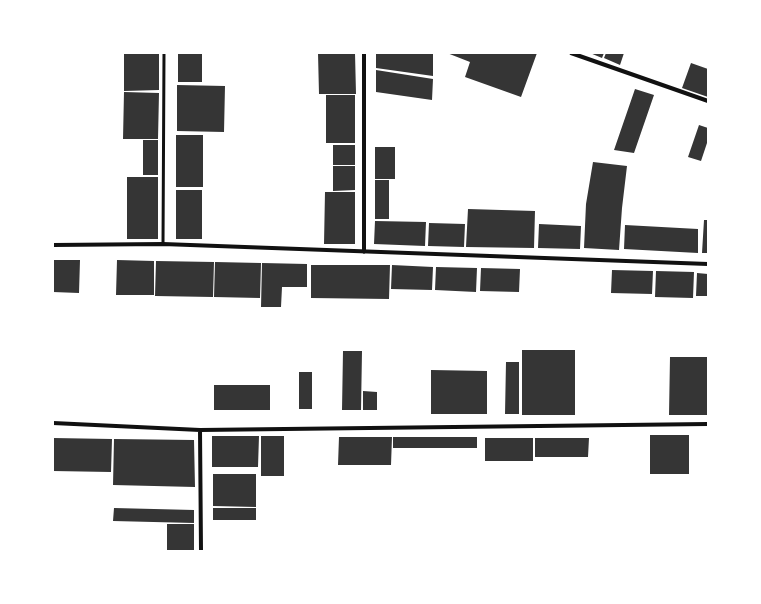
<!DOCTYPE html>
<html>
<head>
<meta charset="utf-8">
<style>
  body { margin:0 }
  #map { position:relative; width:761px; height:604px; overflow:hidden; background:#fff; font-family:Lato,sans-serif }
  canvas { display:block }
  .frame { position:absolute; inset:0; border:54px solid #fff; pointer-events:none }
</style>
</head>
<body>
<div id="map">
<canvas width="761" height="604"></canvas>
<div class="frame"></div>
</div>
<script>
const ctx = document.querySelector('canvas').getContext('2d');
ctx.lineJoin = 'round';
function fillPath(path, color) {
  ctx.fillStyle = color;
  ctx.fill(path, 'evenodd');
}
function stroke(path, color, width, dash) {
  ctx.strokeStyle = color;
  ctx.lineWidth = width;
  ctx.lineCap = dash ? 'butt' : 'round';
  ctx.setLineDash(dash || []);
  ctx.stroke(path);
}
fillPath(new Path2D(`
  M 124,53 L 159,53 L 159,90 L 124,91 Z
  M 178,53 L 202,53 L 202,82 L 178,82 Z
  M 318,53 L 355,53 L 356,94 L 319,94 Z
  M 376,53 L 428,53 L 433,54 L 433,76 L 376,68 Z
  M 447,53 L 537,53 L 521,97 L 465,77 L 470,62 Z
  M 590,53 L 604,53 L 602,58 Z
  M 606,53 L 624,53 L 620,65 L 604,58 Z
  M 691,63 L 708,69 L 708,97 L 682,88 Z
  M 376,70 L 433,79 L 432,100 L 376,92 Z
  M 177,85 L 225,86 L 224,132 L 177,131 Z
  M 635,89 L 654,95 L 634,153 L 614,150 Z
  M 124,92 L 159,93 L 158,139 L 123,139 Z
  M 326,95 L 355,95 L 355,143 L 326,143 Z
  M 699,125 L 708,128 L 708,140 L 701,161 L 688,157 Z
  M 176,135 L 203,135 L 203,187 L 176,187 Z
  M 143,140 L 158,140 L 158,175 L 143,175 Z
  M 333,145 L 355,145 L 355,165 L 333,165 Z
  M 375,147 L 395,147 L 395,179 L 375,179 Z
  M 593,162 L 627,166 L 622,208 L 619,250 L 584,248 L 586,204 Z
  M 333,166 L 355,166 L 355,190 L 333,191 Z
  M 127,177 L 158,177 L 158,239 L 127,239 Z
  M 375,180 L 389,180 L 389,219 L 375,219 Z
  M 176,190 L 202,190 L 202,239 L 176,239 Z
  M 325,192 L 355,192 L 355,244 L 324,244 Z
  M 468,209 L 535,211 L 534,248 L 466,247 Z
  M 704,220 L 708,220 L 708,253 L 702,253 Z
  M 375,221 L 426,222 L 425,246 L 374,244 Z
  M 429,223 L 465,224 L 464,247 L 428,246 Z
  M 539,224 L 581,226 L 580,249 L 538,248 Z
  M 625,225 L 698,229 L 698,253 L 624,249 Z
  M 53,260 L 80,260 L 79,293 L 53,292 Z
  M 117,260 L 154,261 L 154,295 L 116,295 Z
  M 156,261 L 214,262 L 213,297 L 155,296 Z
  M 215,262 L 261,263 L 260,298 L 214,297 Z
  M 262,263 L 307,264 L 307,287 L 282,287 L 281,307 L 261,307 Z
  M 311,265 L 390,265 L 389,299 L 311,298 Z
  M 392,265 L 433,267 L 432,290 L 391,289 Z
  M 436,267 L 477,268 L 476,292 L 435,290 Z
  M 481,268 L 520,269 L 519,292 L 480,291 Z
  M 612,270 L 653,271 L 652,294 L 611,293 Z
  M 656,271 L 694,272 L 693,298 L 655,297 Z
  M 697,273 L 708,274 L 708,296 L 696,296 Z
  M 522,350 L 575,350 L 575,415 L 522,415 Z
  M 343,351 L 362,351 L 361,410 L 342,410 Z
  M 670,357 L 708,357 L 708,415 L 669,415 Z
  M 506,362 L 519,362 L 519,414 L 505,414 Z
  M 431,370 L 487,371 L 487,414 L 431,414 Z
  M 299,372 L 312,372 L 312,409 L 299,409 Z
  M 214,385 L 270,385 L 270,410 L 214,410 Z
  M 363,391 L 377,392 L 377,410 L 363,410 Z
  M 650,435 L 689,435 L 689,474 L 650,474 Z
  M 212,436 L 259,436 L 258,467 L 212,467 Z
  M 261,436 L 284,436 L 284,476 L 261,476 Z
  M 339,437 L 392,437 L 391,465 L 338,465 Z
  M 393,437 L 477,437 L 477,448 L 393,448 Z
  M 53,438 L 112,439 L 111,472 L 53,471 Z
  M 485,438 L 533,438 L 533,461 L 485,461 Z
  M 535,438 L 589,438 L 588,457 L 535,457 Z
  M 114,439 L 194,440 L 195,487 L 113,485 Z
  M 213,474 L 256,474 L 256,507 L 213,506 Z
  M 114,508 L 194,510 L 194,523 L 113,521 Z
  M 213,508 L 256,508 L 256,520 L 213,520 Z
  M 167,524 L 194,524 L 194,551 L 167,551 Z`), '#353535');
stroke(new Path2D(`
  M 163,244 L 164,53`), '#111', 3);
stroke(new Path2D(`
  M 571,53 L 708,101
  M 53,245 L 163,244 L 708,264
  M 364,252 L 364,53
  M 53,423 L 200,430 L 708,424
  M 200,430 L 201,551`), '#111', 4);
</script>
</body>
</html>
